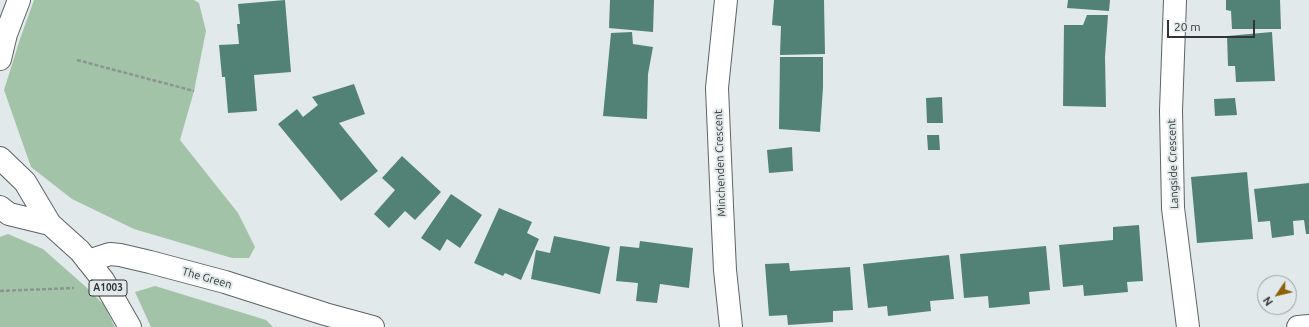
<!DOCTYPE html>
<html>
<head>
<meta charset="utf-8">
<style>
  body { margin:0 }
  #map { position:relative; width:1309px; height:327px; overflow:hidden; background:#e1e9ea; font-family:Ubuntu,sans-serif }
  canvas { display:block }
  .north { position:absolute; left:1257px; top:275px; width:40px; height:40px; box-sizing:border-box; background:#e1e9ea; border:1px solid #9ba1a2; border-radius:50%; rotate:235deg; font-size:11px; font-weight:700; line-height:16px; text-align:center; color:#313535 }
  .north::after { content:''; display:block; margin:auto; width:14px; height:18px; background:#8f610a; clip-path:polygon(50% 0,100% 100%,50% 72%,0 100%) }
  .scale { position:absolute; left:1167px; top:20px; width:88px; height:18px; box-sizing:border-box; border:2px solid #313535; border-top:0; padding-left:5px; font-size:12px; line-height:14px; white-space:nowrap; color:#313535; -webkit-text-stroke:3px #e1e9ea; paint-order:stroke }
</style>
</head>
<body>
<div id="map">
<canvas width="1309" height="327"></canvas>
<div class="north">N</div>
<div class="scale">20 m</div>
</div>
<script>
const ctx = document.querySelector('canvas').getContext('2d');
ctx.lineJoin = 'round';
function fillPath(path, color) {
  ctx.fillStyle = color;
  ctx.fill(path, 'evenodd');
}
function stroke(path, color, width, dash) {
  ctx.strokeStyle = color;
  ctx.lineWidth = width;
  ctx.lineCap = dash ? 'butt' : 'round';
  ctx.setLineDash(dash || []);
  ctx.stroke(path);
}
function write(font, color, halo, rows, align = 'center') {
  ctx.font = font + ' Ubuntu,sans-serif';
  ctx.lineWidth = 4;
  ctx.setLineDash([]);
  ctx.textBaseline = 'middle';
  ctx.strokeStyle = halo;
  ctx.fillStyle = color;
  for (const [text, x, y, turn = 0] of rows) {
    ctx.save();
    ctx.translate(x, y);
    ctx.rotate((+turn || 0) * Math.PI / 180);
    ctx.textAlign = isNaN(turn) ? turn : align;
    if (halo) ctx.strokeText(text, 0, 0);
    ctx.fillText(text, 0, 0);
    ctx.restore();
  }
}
fillPath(new Path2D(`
  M 34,0 L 194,0 L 199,3 L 206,31 L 194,91 L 180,140 L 238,213 L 255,247 L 249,258 L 232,258 L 134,229 L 72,199 L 31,167 L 4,90 L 20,39 Z
  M 8,234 L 43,249 L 86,287 L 104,305 L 115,327 L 0,327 L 0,237 Z
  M 155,286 L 266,320 L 273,327 L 151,327 L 135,292 Z`), '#a2c3a8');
fillPath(new Path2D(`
  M 285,0 L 291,72 L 254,75 L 257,111 L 228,113 L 225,77 L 222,77 L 219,45 L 239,44 L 237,24 L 240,24 L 238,4 Z
  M 610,0 L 654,0 L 653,32 L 609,28 Z
  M 774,0 L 824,0 L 825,54 L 780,55 L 781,26 L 772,25 Z
  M 1068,0 L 1110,0 L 1109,11 L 1067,8 Z
  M 1226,0 L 1280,0 L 1281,29 L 1232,29 L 1231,11 L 1226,10 Z
  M 1087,15 L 1108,15 L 1105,57 L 1106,107 L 1063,106 L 1064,25 L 1083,25 Z
  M 632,32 L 633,44 L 653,47 L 648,74 L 647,119 L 603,116 L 611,33 Z
  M 1272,32 L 1275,81 L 1236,82 L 1235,66 L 1228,66 L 1227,36 Z
  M 780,57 L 823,57 L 823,87 L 820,132 L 779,129 Z
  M 354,84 L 365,114 L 339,123 L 378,171 L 341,201 L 278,124 L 297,109 L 303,117 L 318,105 L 312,97 Z
  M 942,97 L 943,123 L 927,123 L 926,98 Z
  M 1235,98 L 1237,115 L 1215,116 L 1214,99 Z
  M 927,135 L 939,135 L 940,150 L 928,150 Z
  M 792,147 L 793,171 L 769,173 L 767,150 Z
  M 402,156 L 441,192 L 415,220 L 405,211 L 389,228 L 374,214 L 395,190 L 382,178 Z
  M 1247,172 L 1253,239 L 1197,243 L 1191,177 Z
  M 1309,183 L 1309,234 L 1306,234 L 1304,220 L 1293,221 L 1294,235 L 1272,238 L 1270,221 L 1258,222 L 1254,189 Z
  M 451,194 L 482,215 L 460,248 L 447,239 L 440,251 L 421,238 Z
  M 499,208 L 532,222 L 527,233 L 539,239 L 521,280 L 505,273 L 503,276 L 474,263 Z
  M 1139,225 L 1143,281 L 1127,282 L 1128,292 L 1084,296 L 1083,285 L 1063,287 L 1059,245 L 1113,240 L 1113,227 Z
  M 554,236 L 610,247 L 600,294 L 531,279 L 536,250 L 550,253 Z
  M 640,241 L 693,248 L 689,288 L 660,284 L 657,303 L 636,301 L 638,283 L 616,281 L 620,246 L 639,248 Z
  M 1046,246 L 1050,290 L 1029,292 L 1030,304 L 989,308 L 988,296 L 964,298 L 960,254 Z
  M 949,255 L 954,299 L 930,301 L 931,311 L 888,316 L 887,306 L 868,308 L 863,264 Z
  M 789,263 L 790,271 L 850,267 L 853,310 L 833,311 L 833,322 L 788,325 L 787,315 L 769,316 L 765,264 Z`), '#528276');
const minor = new Path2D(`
  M 726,0 L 717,88 L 722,206 L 725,270 L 731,327
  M 1175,0 L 1171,111 L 1173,208 L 1188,327
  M 88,261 L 110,254 L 120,255 L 150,262 L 225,282 L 325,314 L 373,327
  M 1298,327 L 1309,326`);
const primary = new Path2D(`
  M 0,59 L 6,34 L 19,0
  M 0,158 L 25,182 L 50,224
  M 0,207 L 9,214 L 50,224 L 80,251 L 103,280 L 130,327`);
stroke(minor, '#5d6464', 24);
stroke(primary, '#5d6464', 24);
stroke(new Path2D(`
  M 77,60 L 194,91
  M 0,291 L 74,288`), '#8e9495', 2.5, [4, 2]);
stroke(minor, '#fff', 22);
stroke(primary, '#fff', 22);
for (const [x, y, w] of [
  [108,288,38]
]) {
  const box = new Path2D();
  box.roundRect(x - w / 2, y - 8, w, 16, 3);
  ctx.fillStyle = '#e1e9ea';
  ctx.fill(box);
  stroke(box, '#313535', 1);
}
write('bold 10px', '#313535', null, [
  ["A1003",108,288]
]);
write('11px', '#313535', '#e1e9ea', [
  ["Minchenden Crescent",720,163,-92],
  ["Langside Crescent",1173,164,-92],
  ["The Green",207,278,16]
]);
</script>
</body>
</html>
